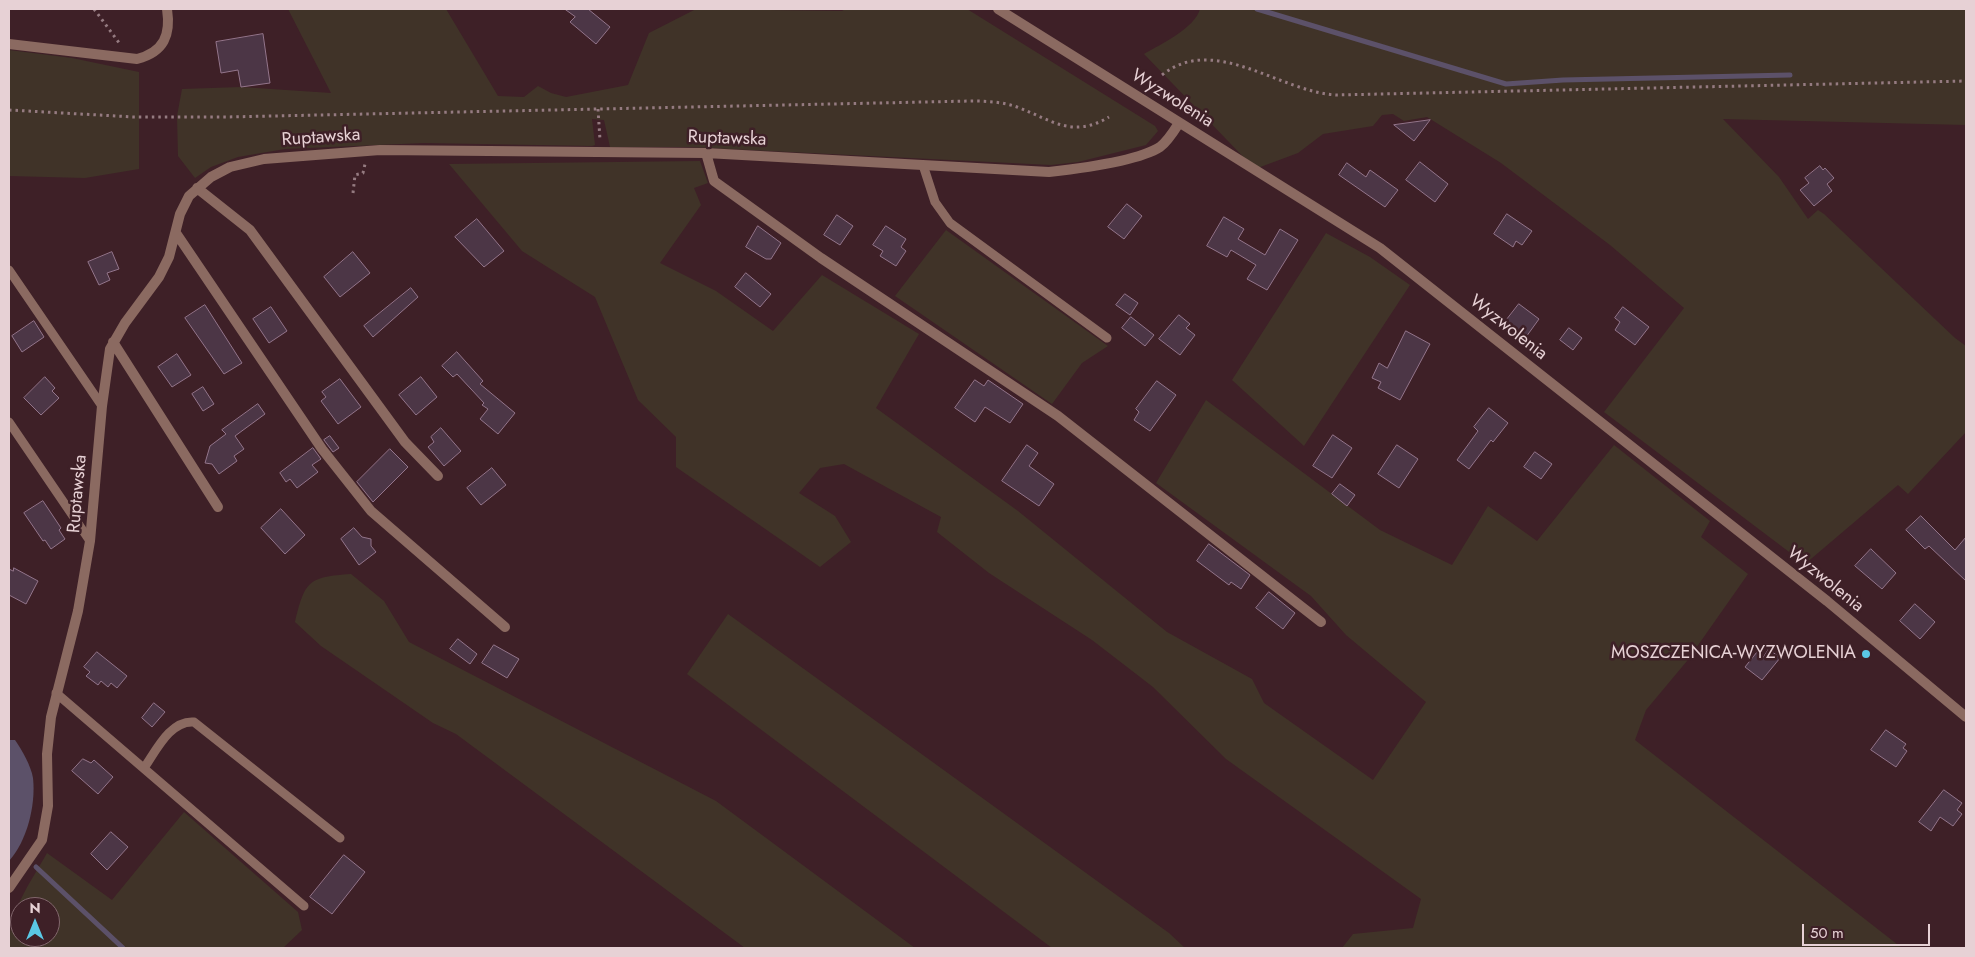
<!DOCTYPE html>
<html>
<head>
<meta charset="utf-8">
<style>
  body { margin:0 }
  #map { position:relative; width:1975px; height:957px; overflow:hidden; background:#3e2027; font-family:Jost,sans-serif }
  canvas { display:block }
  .frame { position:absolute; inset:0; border:10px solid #e7d1d5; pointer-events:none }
  .north { position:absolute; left:10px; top:897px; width:50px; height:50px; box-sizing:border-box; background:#3e2027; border:1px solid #82676d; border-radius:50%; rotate:0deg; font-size:14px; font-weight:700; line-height:20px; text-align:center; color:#e7d1d5 }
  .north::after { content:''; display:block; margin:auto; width:18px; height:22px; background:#5ac8e5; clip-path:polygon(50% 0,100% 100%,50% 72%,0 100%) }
  .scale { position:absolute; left:1802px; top:924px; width:128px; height:22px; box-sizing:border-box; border:2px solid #e7d1d5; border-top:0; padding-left:6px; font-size:15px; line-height:18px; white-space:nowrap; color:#e7d1d5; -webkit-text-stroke:4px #3e2027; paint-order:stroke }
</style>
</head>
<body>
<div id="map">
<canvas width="1975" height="957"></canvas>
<div class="frame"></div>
<div class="north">N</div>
<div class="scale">50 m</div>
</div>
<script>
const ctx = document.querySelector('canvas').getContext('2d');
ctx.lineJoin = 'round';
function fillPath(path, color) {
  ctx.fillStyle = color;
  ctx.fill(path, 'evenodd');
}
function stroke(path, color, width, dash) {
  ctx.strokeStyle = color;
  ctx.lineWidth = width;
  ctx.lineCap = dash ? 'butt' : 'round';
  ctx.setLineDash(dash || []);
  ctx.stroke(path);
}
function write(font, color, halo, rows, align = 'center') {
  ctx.font = font + ' Jost,sans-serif';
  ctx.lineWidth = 5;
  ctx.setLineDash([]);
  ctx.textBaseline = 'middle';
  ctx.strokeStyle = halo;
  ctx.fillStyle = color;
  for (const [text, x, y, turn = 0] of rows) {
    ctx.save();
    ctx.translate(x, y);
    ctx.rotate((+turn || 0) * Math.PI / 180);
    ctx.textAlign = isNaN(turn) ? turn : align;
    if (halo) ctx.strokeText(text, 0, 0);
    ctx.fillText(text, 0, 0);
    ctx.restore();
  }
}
fillPath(new Path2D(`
  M 288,9 L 446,9 L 498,96 L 524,97 L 538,86 L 551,93 L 566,97 L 628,85 L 649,33 L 696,9 L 842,11 L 845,9 L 967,9 L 1155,126 L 1158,131 L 1146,145 L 1078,162 L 1051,165 L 689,147 L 610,147 L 604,120 L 592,119 L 595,145 L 592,146 L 424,143 L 285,149 L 238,157 L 211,167 L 195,178 L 178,156 L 177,116 L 182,89 L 241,87 L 331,93 Z
  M 1200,9 L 1966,9 L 1966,125 L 1723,119 L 1779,177 L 1808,219 L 1818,210 L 1824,214 L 1955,338 L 1966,346 L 1966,432 L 1908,494 L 1898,485 L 1805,564 L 1604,412 L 1684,308 L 1610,245 L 1501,163 L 1427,117 L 1404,121 L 1393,114 L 1382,115 L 1373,126 L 1323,134 L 1298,153 L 1255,169 L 1144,54 C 1161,44 1195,28 1200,9 Z
  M 9,50 L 72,58 L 139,72 L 139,169 L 85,178 L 9,176 Z
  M 700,161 L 708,183 L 694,188 L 701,205 L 660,263 L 716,291 L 773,331 L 822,275 L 919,334 L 876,408 L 1018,511 L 1167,632 L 1252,679 L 1264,703 L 1373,780 L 1426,702 L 1346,635 L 1311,596 L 1156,483 L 1206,400 L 1380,530 L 1452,565 L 1488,506 L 1537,541 L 1614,445 L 1710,521 L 1701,537 L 1748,574 L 1687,661 L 1646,710 L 1635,740 L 1902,948 L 1342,948 L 1353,934 L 1413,928 L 1421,899 L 1226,759 L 1153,687 L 1092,640 L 989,573 L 937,532 L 941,517 L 844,464 L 820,468 L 799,493 L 835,516 L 851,542 L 820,567 L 676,467 L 676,437 L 638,400 L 595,297 L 522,251 L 449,164 Z
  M 946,230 L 1108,346 L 1082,363 L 1052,404 L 895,296 Z
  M 1326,233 L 1370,257 L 1410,285 L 1304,446 L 1232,380 Z
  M 351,574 L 384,601 L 409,642 L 716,801 L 915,948 L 745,948 L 456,734 L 433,723 L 321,646 L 295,622 C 305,581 308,577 351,574 Z
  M 728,614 L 1169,933 L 1185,948 L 1052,948 L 687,674 Z
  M 184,812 L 298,912 L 302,930 L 283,948 L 9,948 C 9,911 29,885 47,853 L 112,900 ZM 20,907 L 50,907 L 50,937 L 20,937 Z`), '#403328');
fillPath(new Path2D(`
  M 9,740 L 15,740 C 22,750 31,766 33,778 C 36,805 27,841 9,861 Z`), '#5c5169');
stroke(new Path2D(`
  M 1257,9 L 1506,84 L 1563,80 L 1790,75
  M 36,867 L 123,948`), '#5c5169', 5);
const building = new Path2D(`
  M 565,9 L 588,9 L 610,27 L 596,44 L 570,22 L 575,17 Z
  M 263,34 L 270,83 L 241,87 L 238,70 L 221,73 L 216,42 Z
  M 1430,120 L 1414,141 L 1394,125 Z
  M 1420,162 L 1448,184 L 1435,202 L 1406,180 Z
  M 1347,163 L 1366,177 L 1370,170 L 1398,190 L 1385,207 L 1339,175 Z
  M 1820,166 L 1823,170 L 1825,168 L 1834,178 L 1827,184 L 1832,191 L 1814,206 L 1800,190 L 1809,183 L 1805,178 Z
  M 1127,204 L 1142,216 L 1124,239 L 1108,227 Z
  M 1507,214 L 1532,231 L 1522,245 L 1516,241 L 1513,247 L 1494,234 Z
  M 837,215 L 853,226 L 840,245 L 824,235 Z
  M 1224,217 L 1244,229 L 1238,239 L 1265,255 L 1280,229 L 1298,240 L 1267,290 L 1247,279 L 1256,265 L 1231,250 L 1227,257 L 1207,246 Z
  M 477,219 L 504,251 L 484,267 L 455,237 Z
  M 758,226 L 781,243 L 771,259 L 766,259 L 746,247 Z
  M 886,226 L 906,239 L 901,247 L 906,251 L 896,266 L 880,256 L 883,251 L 873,245 Z
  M 112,252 L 119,269 L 107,273 L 110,280 L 99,285 L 88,262 Z
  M 353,252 L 370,273 L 340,297 L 324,277 Z
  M 746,273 L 771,294 L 760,307 L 735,287 Z
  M 411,288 L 418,297 L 373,337 L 364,326 Z
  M 1125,294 L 1138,303 L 1130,315 L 1116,305 Z
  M 1519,304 L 1539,319 L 1526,337 L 1505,322 Z
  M 205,305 L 242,363 L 224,374 L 185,318 Z
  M 271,307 L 287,331 L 269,343 L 253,319 Z
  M 1623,307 L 1649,327 L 1635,345 L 1615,330 L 1620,322 L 1615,318 Z
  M 1179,315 L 1190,324 L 1186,328 L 1195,335 L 1180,355 L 1159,339 Z
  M 1131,317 L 1154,335 L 1145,346 L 1122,328 Z
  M 34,321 L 44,337 L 22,352 L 12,336 Z
  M 1569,328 L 1582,338 L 1573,350 L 1560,340 Z
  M 1406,331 L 1430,344 L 1400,400 L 1378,388 L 1381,382 L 1372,378 L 1379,363 L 1387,368 Z
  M 457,352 L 483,381 L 480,384 L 515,413 L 498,434 L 480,419 L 488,409 L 482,405 L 484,403 L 457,374 L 453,377 L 442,366 Z
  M 177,354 L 191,375 L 172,387 L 158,367 Z
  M 45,377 L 55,388 L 52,391 L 59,398 L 41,415 L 24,398 Z
  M 421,377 L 437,397 L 416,415 L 399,395 Z
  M 340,379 L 361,407 L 338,424 L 321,401 L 326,397 L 322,392 Z
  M 975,380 L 984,386 L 988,380 L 1023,404 L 1010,423 L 985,407 L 975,422 L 955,408 Z
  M 1157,381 L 1176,395 L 1150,431 L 1134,420 L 1139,412 L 1136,409 Z
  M 203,387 L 214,404 L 203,411 L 192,394 Z
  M 258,404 L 265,414 L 235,436 L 244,449 L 234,456 L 237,461 L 219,474 L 212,464 L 205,463 L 210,446 L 226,434 L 222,430 Z
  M 1489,408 L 1508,423 L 1493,442 L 1491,440 L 1469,469 L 1457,460 L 1478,431 L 1474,427 Z
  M 441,428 L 461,451 L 444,466 L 428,447 L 434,442 L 431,437 Z
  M 1333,435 L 1352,448 L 1332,478 L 1313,466 Z
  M 330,436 L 339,448 L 333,452 L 324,440 Z
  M 1027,445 L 1038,453 L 1029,466 L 1054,484 L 1039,506 L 1002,481 Z
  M 1397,445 L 1418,459 L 1399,488 L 1378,474 Z
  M 313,448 L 321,459 L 312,465 L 318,472 L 297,488 L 290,479 L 286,482 L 280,473 Z
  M 390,449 L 408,467 L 373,502 L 357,482 Z
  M 1535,452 L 1552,464 L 1541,479 L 1524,467 Z
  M 492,468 L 506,485 L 481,505 L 467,488 Z
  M 1340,484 L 1355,495 L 1347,506 L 1332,494 Z
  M 43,501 L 61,528 L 59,530 L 65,539 L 51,549 L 45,540 L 43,541 L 24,513 Z
  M 281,509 L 305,535 L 285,554 L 261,528 Z
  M 1921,516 L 1955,550 L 1966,537 L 1966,581 L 1929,546 L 1925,549 L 1906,530 Z
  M 354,528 L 362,537 L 371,539 L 371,546 L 376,552 L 359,565 L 341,539 Z
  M 1209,544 L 1250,575 L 1241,589 L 1231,582 L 1229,585 L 1197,561 Z
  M 1871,549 L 1896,573 L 1882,589 L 1855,566 Z
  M 14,568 L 38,581 L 26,604 L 9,595 L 9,569 L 13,571 Z
  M 1269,592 L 1295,613 L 1283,629 L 1256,608 Z
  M 1915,604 L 1935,622 L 1920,639 L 1900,621 Z
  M 458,639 L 477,654 L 470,664 L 450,649 Z
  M 494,645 L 519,659 L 507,678 L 482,663 Z
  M 1769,649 L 1780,658 L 1762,680 L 1745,667 L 1757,652 L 1763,657 Z
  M 97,652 L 127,676 L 117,688 L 111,683 L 108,687 L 101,681 L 98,685 L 86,676 L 90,672 L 84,667 Z
  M 154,703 L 165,712 L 152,727 L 142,718 Z
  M 1886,730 L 1906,744 L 1903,748 L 1907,751 L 1896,767 L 1871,750 Z
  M 83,759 L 91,763 L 94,760 L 113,777 L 98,794 L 72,771 Z
  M 1944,790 L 1962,803 L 1957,810 L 1962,814 L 1953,826 L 1940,817 L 1931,831 L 1919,822 Z
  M 111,832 L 128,847 L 107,870 L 91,854 Z
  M 344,855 L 365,872 L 332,914 L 310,897 Z`);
fillPath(building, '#4c3646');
stroke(building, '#93758b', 1);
stroke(new Path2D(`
  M 94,9 L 120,44
  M 1162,75 C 1214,33 1280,92 1336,95 L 1966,81
  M 598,109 L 600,140
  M 9,110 L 134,117 L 226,117 L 971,101 C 987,101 1003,102 1017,107 C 1052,120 1072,139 1109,117
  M 353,193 L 355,175 L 363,173 L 365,164`), '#957b81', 3, [2.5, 4]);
stroke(new Path2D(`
  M 923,165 L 935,202 L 950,223 L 1107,338
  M 9,270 L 102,406
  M 9,422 L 90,541
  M 56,693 L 304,906
  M 144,768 C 156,751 170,720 194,722 L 340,838`), '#8b6a61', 9);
stroke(new Path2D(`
  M 9,44 L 137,59 C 164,52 171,35 167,9
  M 706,153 L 714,181 L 821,258 L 1058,416 L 1321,622
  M 197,188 L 250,230 L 405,442 L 438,476
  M 176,233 L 322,449 L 371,511 L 505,627
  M 113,342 L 218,507
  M 9,888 L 42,840 L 48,806 L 47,754 L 51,717 L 78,611 L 90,541 L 102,406 L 110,349 L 125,323 L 159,277 L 169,257 L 180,214 L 189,196 L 211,177 L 230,167 L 264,159 L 380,150 L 706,153 L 1049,172 C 1076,169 1138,161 1160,147 C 1168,141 1174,131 1179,123`), '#8b6a61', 10);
stroke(new Path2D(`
  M 998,9 L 1380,248 L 1827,601 L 1966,717`), '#8b6a61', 10);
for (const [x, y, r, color] of [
  [1866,654,5,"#5ac8e5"]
]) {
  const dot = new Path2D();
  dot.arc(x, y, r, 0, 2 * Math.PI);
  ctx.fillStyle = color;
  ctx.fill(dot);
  stroke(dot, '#3e2027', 2);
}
write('18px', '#e7d1d5', '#3e2027', [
  ["Wyzwolenia",1172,99,32],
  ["Ruptawska",321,138,-4],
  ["Ruptawska",727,139,2],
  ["Wyzwolenia",1508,328,38],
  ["Ruptawska",78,494,-85],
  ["Wyzwolenia",1825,580,39]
]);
write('18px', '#e7d1d5', '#3e2027', [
  ["MOSZCZENICA-WYZWOLENIA",1856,654]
], 'right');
</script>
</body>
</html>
